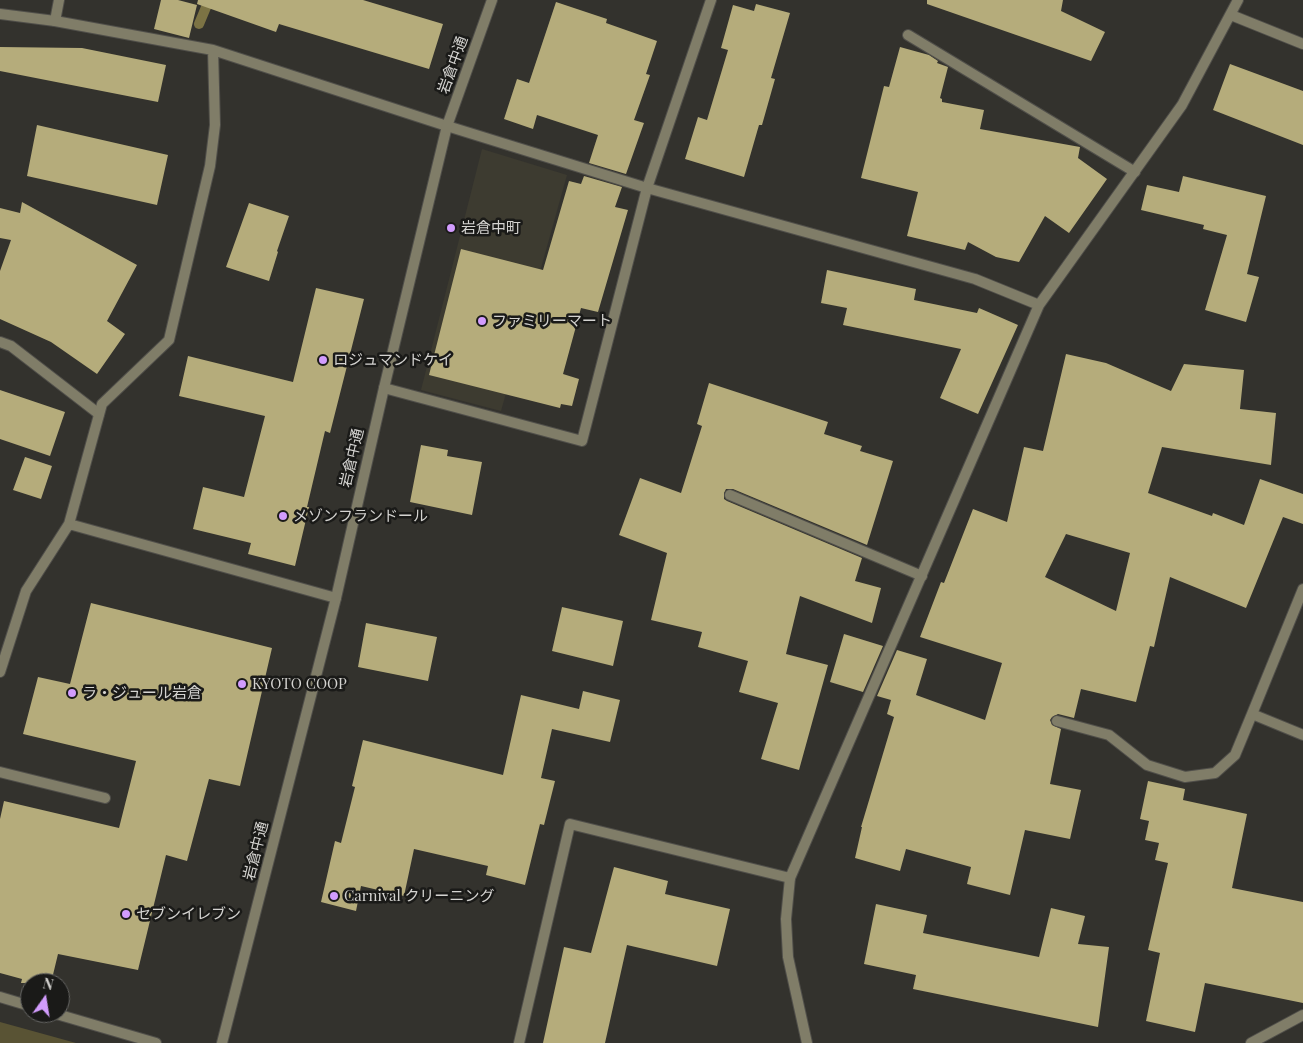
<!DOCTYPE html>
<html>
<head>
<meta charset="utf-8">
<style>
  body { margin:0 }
  #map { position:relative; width:1303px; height:1043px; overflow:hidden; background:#33322d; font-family:"Playfair Display",serif }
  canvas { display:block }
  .north { position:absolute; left:20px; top:973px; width:50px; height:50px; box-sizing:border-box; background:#1a1a18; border:1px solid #646462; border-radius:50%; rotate:13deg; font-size:14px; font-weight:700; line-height:20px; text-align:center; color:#d4d3d0 }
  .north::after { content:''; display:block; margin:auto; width:18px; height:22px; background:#d29cfd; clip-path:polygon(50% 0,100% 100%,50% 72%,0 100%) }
</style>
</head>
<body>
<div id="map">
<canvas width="1303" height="1043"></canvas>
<div class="north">N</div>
</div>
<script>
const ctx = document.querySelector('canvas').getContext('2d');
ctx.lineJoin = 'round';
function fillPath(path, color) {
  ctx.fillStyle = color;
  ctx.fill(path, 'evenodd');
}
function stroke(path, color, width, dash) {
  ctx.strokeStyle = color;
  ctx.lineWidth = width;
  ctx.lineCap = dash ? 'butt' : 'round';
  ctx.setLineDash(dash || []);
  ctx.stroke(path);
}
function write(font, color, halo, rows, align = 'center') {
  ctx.font = font + ' "Playfair Display","Noto Sans JP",serif';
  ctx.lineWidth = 5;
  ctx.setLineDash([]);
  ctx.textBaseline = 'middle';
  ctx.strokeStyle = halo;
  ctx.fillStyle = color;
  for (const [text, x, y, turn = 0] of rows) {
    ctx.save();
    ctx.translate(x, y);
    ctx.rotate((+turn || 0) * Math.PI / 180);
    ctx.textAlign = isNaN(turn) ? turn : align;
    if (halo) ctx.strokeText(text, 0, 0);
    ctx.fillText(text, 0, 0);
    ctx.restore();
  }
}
fillPath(new Path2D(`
  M 482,149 L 567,175 L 501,411 L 421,390 Z`), '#3d3b30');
fillPath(new Path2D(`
  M 0,1022 L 76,1043 L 0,1043 Z`), '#595334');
stroke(new Path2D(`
  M 199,24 L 209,0`), '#7c7344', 10);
fillPath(new Path2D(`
  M 161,0 L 178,0 L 197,5 L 189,38 L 154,29 Z
  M 198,0 L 363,0 L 443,24 L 429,69 L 279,24 L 276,32 L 197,4 Z
  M 927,0 L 1063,0 L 1061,11 L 1105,32 L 1091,61 L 927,4 Z
  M 556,2 L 607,19 L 606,23 L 657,41 L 646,74 L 650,75 L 634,120 L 644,123 L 626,174 L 589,163 L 598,135 L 537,115 L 533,129 L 504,119 L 517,79 L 529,83 Z
  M 756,4 L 790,13 L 771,78 L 775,79 L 762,125 L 759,125 L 744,177 L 685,159 L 698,117 L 707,120 L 728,50 L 721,48 L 733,5 L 754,11 Z
  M 0,47 L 82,48 L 166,65 L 158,102 L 0,71 Z
  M 900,47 L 929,55 L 938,61 L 937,63 L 948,67 L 940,98 L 942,99 L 942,102 L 984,110 L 980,129 L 1080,147 L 1078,158 L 1107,179 L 1069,233 L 1045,216 L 1019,262 L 996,257 L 968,242 L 965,250 L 907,236 L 918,192 L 861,178 L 884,86 L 889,87 Z
  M 1230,64 L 1303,91 L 1303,145 L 1213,110 Z
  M 37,125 L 168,155 L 157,205 L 27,176 Z
  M 584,176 L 622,187 L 615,207 L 628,210 L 598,312 L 581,308 L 563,374 L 579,379 L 572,406 L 561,404 L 560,408 L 429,375 L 461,249 L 543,270 L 569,181 L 581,184 Z
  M 1183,176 L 1266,196 L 1247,274 L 1259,277 L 1246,322 L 1205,310 L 1227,235 L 1203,229 L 1204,225 L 1141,210 L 1147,185 L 1179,192 Z
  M 22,202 L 137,265 L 107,321 L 125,334 L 97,374 L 51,342 L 0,319 L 0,271 L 11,240 L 0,238 L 0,208 L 20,213 Z
  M 249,203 L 289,216 L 277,251 L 278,252 L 269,281 L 226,267 Z
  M 827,270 L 916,289 L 914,300 L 977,313 L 979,308 L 1018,325 L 978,414 L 940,398 L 961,349 L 843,325 L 847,308 L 821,303 Z
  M 316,288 L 364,299 L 330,433 L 325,431 L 307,507 L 309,507 L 295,566 L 248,554 L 251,543 L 193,529 L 203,487 L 244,497 L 265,416 L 179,396 L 188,356 L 293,382 Z
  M 1066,354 L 1106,363 L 1171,391 L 1184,364 L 1244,370 L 1240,409 L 1276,413 L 1271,465 L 1162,447 L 1148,493 L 1212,516 L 1213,513 L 1244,525 L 1260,479 L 1303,494 L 1303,524 L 1283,517 L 1246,608 L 1170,577 L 1154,647 L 1150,646 L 1136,702 L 1081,689 L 1074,718 L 1058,714 L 1052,717 L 1050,720 L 1052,725 L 1061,729 L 1050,784 L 1081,790 L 1070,839 L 1025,830 L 1010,895 L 967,884 L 971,867 L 906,849 L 900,871 L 855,858 L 862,827 L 861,827 L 894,717 L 887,714 L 891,700 L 877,696 L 897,650 L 927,659 L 916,695 L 985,720 L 1002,663 L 920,637 L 941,582 L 944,583 L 973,509 L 1007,522 L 1024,447 L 1043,451 ZM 1066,534 L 1130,553 L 1116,611 L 1045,577 Z
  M 709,383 L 828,422 L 824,434 L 862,446 L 860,451 L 893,461 L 867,545 L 733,489 L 726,489 L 724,493 L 724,499 L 727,501 L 862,558 L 855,581 L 881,588 L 872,623 L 800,596 L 786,654 L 828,665 L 799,770 L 761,759 L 778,703 L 739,692 L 748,661 L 698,647 L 702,632 L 651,620 L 667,553 L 619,535 L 640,478 L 681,493 L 702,426 L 697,424 Z
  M 0,390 L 65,412 L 50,456 L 0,439 Z
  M 421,445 L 448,450 L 447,456 L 482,462 L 472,515 L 410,502 Z
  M 25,457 L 52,466 L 41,499 L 13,490 Z
  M 91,603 L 272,648 L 240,786 L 209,779 L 187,861 L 166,855 L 138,970 L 58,954 L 51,983 L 21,983 L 22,979 L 0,973 L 0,819 L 4,801 L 119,828 L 136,761 L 23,734 L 38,677 L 70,684 Z
  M 562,607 L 623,621 L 613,666 L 552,651 Z
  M 366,623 L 437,637 L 428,681 L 358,667 Z
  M 844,634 L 883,646 L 863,692 L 830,682 Z
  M 583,691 L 620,700 L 610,742 L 552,729 L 541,778 L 555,781 L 544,825 L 540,824 L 525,885 L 486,875 L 488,866 L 414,849 L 404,896 L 361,886 L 356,911 L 321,902 L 335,841 L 341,843 L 355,787 L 352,786 L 363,740 L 503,775 L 521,695 L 579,709 Z
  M 1148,781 L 1185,789 L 1183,800 L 1247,814 L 1232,888 L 1303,902 L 1303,1003 L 1205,983 L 1195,1032 L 1146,1021 L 1160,953 L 1148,950 L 1168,863 L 1155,860 L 1159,843 L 1145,840 L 1149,821 L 1140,819 Z
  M 614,867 L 668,881 L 665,894 L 730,909 L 717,966 L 627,945 L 605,1043 L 543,1043 L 564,947 L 591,953 Z
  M 876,904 L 927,915 L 923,933 L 1039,957 L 1051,908 L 1085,916 L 1078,944 L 1109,947 L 1098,1027 L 913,989 L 916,975 L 864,964 Z`), '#b5ac7b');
const service = new Path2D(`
  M 55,21 L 59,0
  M 908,35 L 1135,172
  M 0,342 L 11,346 L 99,414
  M 730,495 L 922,576`);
const minor = new Path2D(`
  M 0,14 L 55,21 L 213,50
  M 1231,15 L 1303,44
  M 384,388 L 582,441 L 647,188 L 711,0
  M 69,524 L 336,598
  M 1303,589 L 1252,714 L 1303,735
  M 0,672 L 26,591 L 69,524 L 102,404 L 169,340 L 210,166 L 215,125 L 213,50 L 447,126 L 647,188 L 975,279 L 1039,305
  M 1057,721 L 1109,735 L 1147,765 L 1185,777 L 1215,773 L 1235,755 L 1252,714
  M 0,772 L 105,798
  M 0,997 L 30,1006
  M 53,1013 L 156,1043
  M 519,1043 L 570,824 L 790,878 L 1039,305 L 1182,105 L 1238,0
  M 1251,1043 L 1303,1015`);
const tertiary = new Path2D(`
  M 790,878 L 786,919 L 788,957 L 807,1043
  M 222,1043 L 336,598 L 384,388 L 447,126 L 492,0`);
stroke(service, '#504f4a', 12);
stroke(minor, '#504f4a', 12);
stroke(tertiary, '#504f4a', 12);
stroke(service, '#807d68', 10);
stroke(minor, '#807d68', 10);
stroke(tertiary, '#807d68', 10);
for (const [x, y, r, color] of [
  [451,228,5,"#d29cfd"],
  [482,321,5,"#d29cfd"],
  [323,360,5,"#d29cfd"],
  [283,516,5,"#d29cfd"],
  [242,684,5,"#d29cfd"],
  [72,693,5,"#d29cfd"],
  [334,896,5,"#d29cfd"],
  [126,914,5,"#d29cfd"]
]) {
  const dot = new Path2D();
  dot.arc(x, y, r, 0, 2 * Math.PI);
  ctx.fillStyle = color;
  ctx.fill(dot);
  stroke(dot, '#1a1a18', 2);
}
write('15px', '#d4d3d0', '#1a1a18', [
  ["岩倉中通",453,65,-70],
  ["岩倉中通",352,458,-77],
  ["岩倉中通",256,851,-76]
]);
write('15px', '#d4d3d0', '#1a1a18', [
  ["岩倉中町",461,228],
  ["ファミリーマート",492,321],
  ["ロジュマンドケイ",333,360],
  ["メゾンフランドール",293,516],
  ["KYOTO COOP",252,684],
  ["ラ・ジュール岩倉",82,693],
  ["Carnival クリーニング",344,896],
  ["セブンイレブン",136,914]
], 'left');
</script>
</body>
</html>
